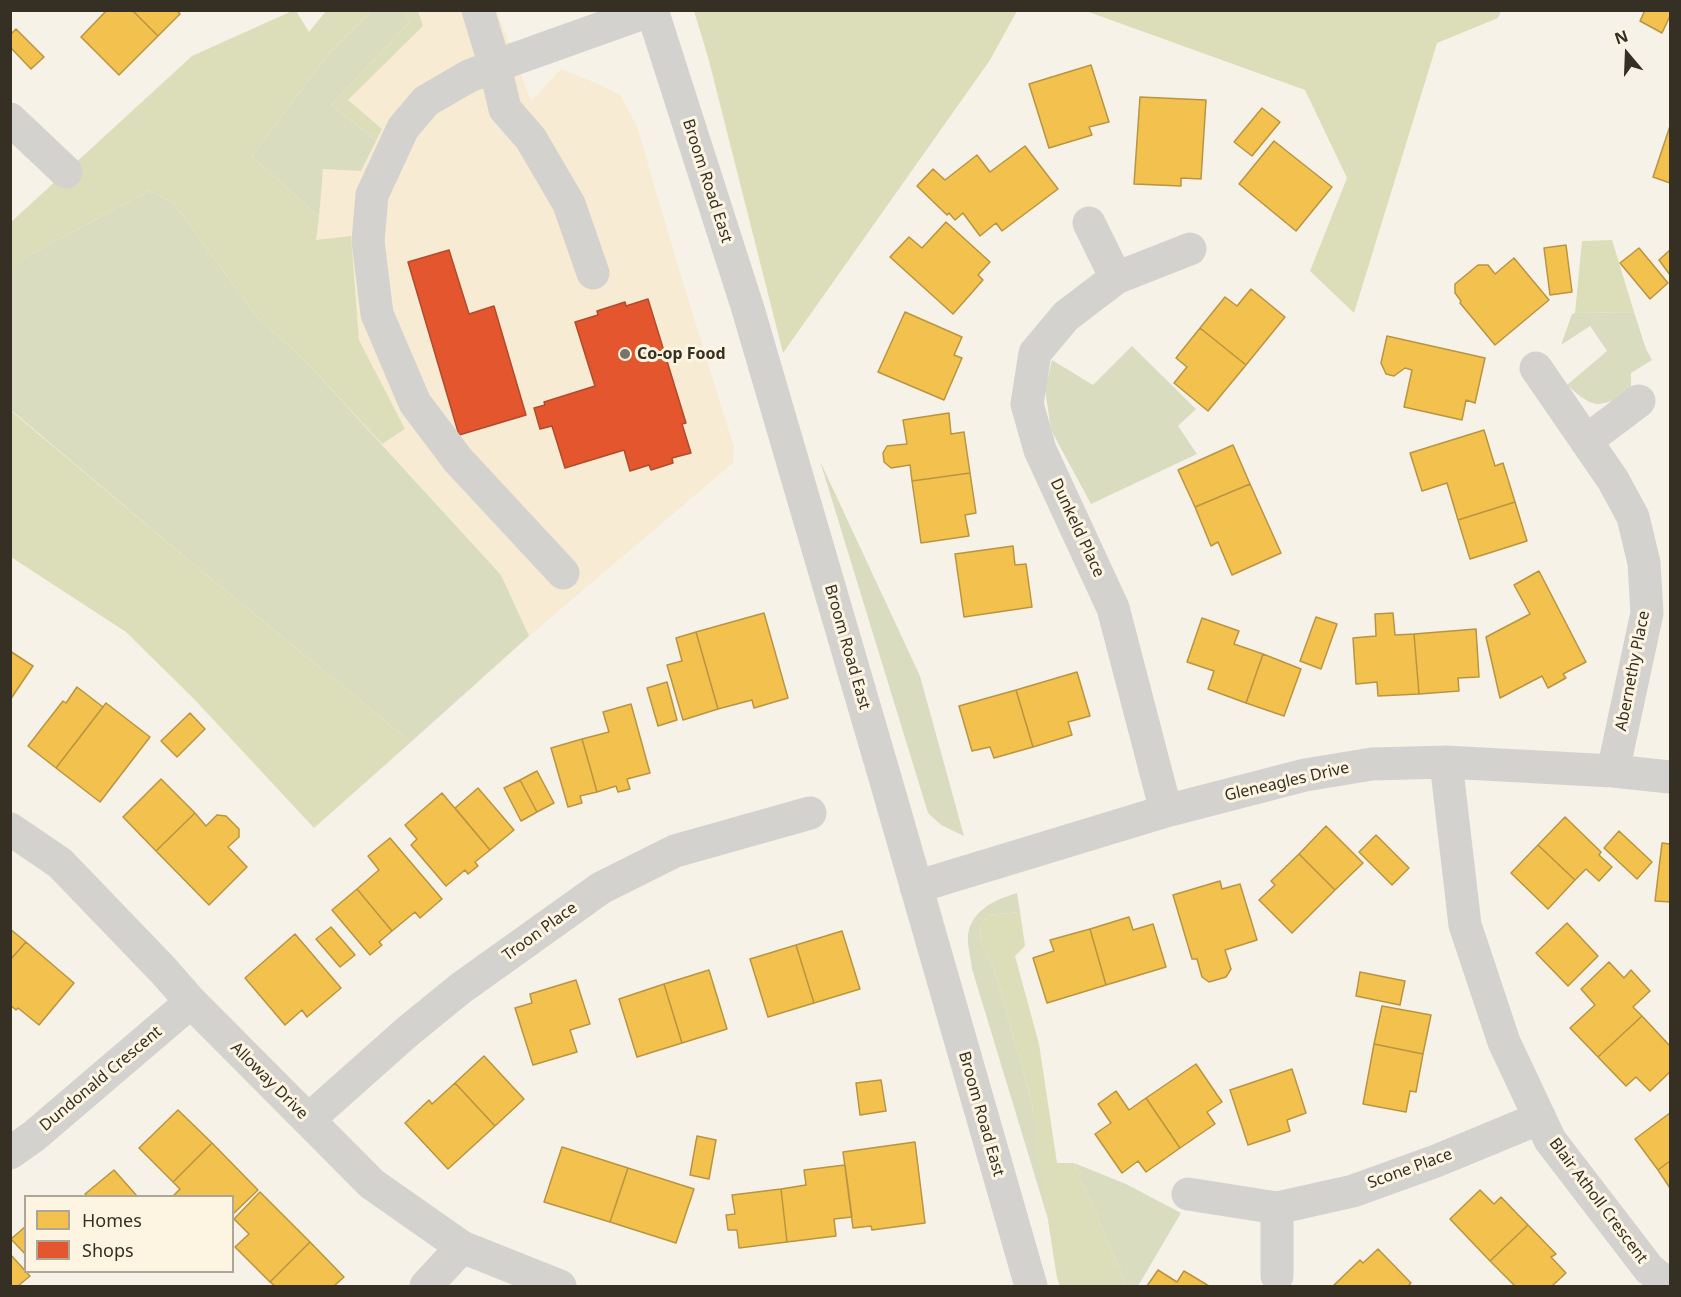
<!DOCTYPE html>
<html>
<head>
<meta charset="utf-8">
<style>
  body { margin:0 }
  #map { position:relative; width:1681px; height:1297px; overflow:hidden; background:#f7f2e8; font-family:"Noto Sans",sans-serif }
  canvas { display:block }
  .frame { position:absolute; inset:0; border:12px solid #352f24; pointer-events:none }
  .legend { position:absolute; left:24px; top:1195px; width:210px; height:78px; box-sizing:border-box; background:#fdf4e2; border:2px solid #ada596; margin:0; padding:8px 10px; list-style:none; font-size:18px; color:#352f24 }
  .legend li { display:flex; align-items:center; gap:12px; height:30px }
  .legend b { width:30px; border:2px solid #ada596 }
  .north { position:absolute; left:1597px; top:24px; width:60px; height:60px; -webkit-text-stroke:4px #fdf4e2; paint-order:stroke; rotate:341deg; font-size:16px; font-weight:700; line-height:24px; text-align:center; color:#352f24 }
  .north::after { content:''; display:block; margin:auto; width:21px; height:27px; background:#352f24; clip-path:polygon(50% 0,100% 100%,50% 72%,0 100%) }
</style>
</head>
<body>
<div id="map">
<canvas width="1681" height="1297"></canvas>
<div class="frame"></div>
<ul class="legend">
<li><b style="height:16px;background:#f2c14e"></b>Homes</li>
<li><b style="height:16px;background:#e4572e"></b>Shops</li>
</ul>
<div class="north">N</div>
</div>
<script>
const ctx = document.querySelector('canvas').getContext('2d');
ctx.lineJoin = 'round';
function fillPath(path, color) {
  ctx.fillStyle = color;
  ctx.fill(path, 'evenodd');
}
function stroke(path, color, width, dash) {
  ctx.strokeStyle = color;
  ctx.lineWidth = width;
  ctx.lineCap = dash ? 'butt' : 'round';
  ctx.setLineDash(dash || []);
  ctx.stroke(path);
}
function write(font, color, halo, rows, align = 'center') {
  ctx.font = font + ' "Noto Sans",sans-serif';
  ctx.lineWidth = 6;
  ctx.setLineDash([]);
  ctx.textBaseline = 'middle';
  ctx.strokeStyle = halo;
  ctx.fillStyle = color;
  for (const [text, x, y, turn = 0] of rows) {
    ctx.save();
    ctx.translate(x, y);
    ctx.rotate((+turn || 0) * Math.PI / 180);
    ctx.textAlign = isNaN(turn) ? turn : align;
    if (halo) ctx.strokeText(text, 0, 0);
    ctx.fillText(text, 0, 0);
    ctx.restore();
  }
}
fillPath(new Path2D(`
  M 418,11 L 497,11 L 531,101 L 561,69 L 601,85 L 620,95 L 637,126 L 677,263 L 734,447 L 733,463 L 529,636 L 501,575 L 382,444 L 405,429 L 359,340 L 351,237 L 315,241 L 323,169 L 361,170 L 382,129 L 347,101 L 423,26 Z`), '#f8ebd3');
fillPath(new Path2D(`
  M 372,11 L 405,11 L 409,23 L 331,105 L 376,141 L 361,171 L 323,169 L 319,217 L 252,156 L 325,58 Z
  M 149,191 L 173,202 L 257,317 L 308,364 L 501,575 L 529,636 L 411,742 L 192,563 L 11,410 L 10,273 L 24,258 Z
  M 1634,312 L 1646,349 L 1652,360 L 1631,373 L 1631,392 C 1598,407 1596,411 1567,385 L 1607,351 L 1590,326 L 1561,345 L 1572,314 L 1575,313 Z
  M 1132,346 L 1196,409 L 1178,426 L 1197,454 L 1091,504 L 1051,430 L 1045,389 L 1052,360 L 1093,385 Z
  M 820,461 L 920,676 L 964,836 L 941,825 L 928,813 Z
  M 1017,893 L 1020,912 L 988,915 L 980,926 L 981,942 L 995,972 L 1032,1103 L 1048,1219 L 972,969 C 971,959 967,945 968,935 C 972,909 995,900 1017,893 Z
  M 1074,1163 L 1126,1184 L 1181,1213 L 1138,1286 L 1127,1286 Z`), '#dadcc0');
fillPath(new Path2D(`
  M 292,11 L 296,11 L 309,32 L 326,11 L 372,11 L 325,58 L 252,156 L 319,217 L 316,240 L 351,236 L 359,340 L 405,429 L 382,444 L 308,364 L 257,317 L 173,202 L 149,191 L 24,258 L 11,273 L 11,222 L 192,56 Z
  M 405,11 L 418,11 L 423,26 L 348,100 L 382,129 L 376,141 L 331,105 L 409,23 Z
  M 694,11 L 1017,11 L 990,60 L 783,353 L 708,57 Z
  M 1086,11 L 1501,11 L 1498,18 L 1437,43 L 1354,313 L 1310,271 L 1347,178 L 1305,90 Z
  M 1612,240 L 1634,312 L 1575,313 L 1582,241 Z
  M 10,410 L 192,563 L 411,742 L 314,828 L 195,700 L 126,632 L 11,557 Z
  M 1020,912 L 1025,946 L 1015,956 L 1039,1044 L 1057,1163 L 1074,1163 L 1127,1286 L 1060,1286 L 1057,1278 L 1039,1163 L 1032,1103 L 995,972 L 981,942 L 980,926 L 988,915 Z`), '#dbdeb8');
const homes = new Path2D(`
  M 107,10 L 132,10 L 158,36 L 119,75 L 81,37 Z
  M 132,10 L 177,10 L 180,14 L 158,36 Z
  M 1645,10 L 1670,10 L 1670,16 L 1662,33 L 1640,21 Z
  M 16,29 L 44,57 L 31,69 L 10,47 L 10,35 Z
  M 1091,65 L 1109,122 L 1089,127 L 1092,135 L 1049,148 L 1029,84 Z
  M 1140,97 L 1206,100 L 1201,179 L 1181,178 L 1181,186 L 1134,184 Z
  M 1262,108 L 1280,122 L 1252,156 L 1234,142 Z
  M 1670,126 L 1670,183 L 1653,177 Z
  M 1274,141 L 1332,187 L 1296,231 L 1239,184 Z
  M 1025,146 L 1058,189 L 1002,231 L 996,223 L 980,236 L 963,213 L 955,220 L 949,213 L 947,215 L 917,186 L 933,169 L 945,180 L 977,155 L 990,172 Z
  M 946,222 L 990,262 L 978,275 L 983,280 L 953,314 L 890,257 L 909,237 L 922,248 Z
  M 1566,245 L 1572,292 L 1550,295 L 1544,248 Z
  M 1639,248 L 1668,283 L 1650,299 L 1620,263 Z
  M 1670,250 L 1670,275 L 1659,260 Z
  M 1514,258 L 1549,300 L 1495,345 L 1460,303 L 1461,301 L 1455,293 L 1455,284 L 1478,265 L 1488,265 L 1495,274 Z
  M 1251,289 L 1285,317 L 1246,365 L 1200,328 L 1225,297 L 1237,306 Z
  M 905,312 L 962,337 L 954,355 L 962,358 L 944,400 L 878,372 Z
  M 1200,328 L 1246,365 L 1208,411 L 1174,383 L 1187,367 L 1176,358 Z
  M 1387,336 L 1485,358 L 1475,403 L 1466,400 L 1462,420 L 1404,407 L 1412,370 L 1405,368 L 1394,376 L 1386,374 L 1381,363 Z
  M 949,413 L 951,434 L 964,432 L 970,473 L 912,481 L 910,465 L 891,468 L 884,462 L 883,453 L 887,446 L 907,444 L 903,420 Z
  M 1484,430 L 1495,466 L 1503,463 L 1515,502 L 1458,520 L 1447,483 L 1422,491 L 1410,453 Z
  M 1233,445 L 1250,484 L 1195,507 L 1178,470 Z
  M 970,473 L 976,513 L 965,515 L 969,536 L 921,543 L 912,481 Z
  M 1250,484 L 1281,553 L 1232,575 L 1218,542 L 1211,546 L 1195,507 Z
  M 1515,502 L 1527,541 L 1470,559 L 1458,520 Z
  M 1013,546 L 1015,565 L 1026,564 L 1032,607 L 964,617 L 955,554 Z
  M 1539,571 L 1586,662 L 1563,674 L 1566,678 L 1548,688 L 1542,676 L 1500,698 L 1486,637 L 1530,614 L 1514,585 Z
  M 764,613 L 788,698 L 754,708 L 752,700 L 718,709 L 696,632 Z
  M 1393,613 L 1395,635 L 1414,634 L 1419,694 L 1378,696 L 1377,682 L 1356,684 L 1353,638 L 1376,636 L 1375,614 Z
  M 1316,617 L 1337,624 L 1321,669 L 1300,661 Z
  M 1202,618 L 1239,631 L 1234,644 L 1263,654 L 1246,703 L 1208,689 L 1214,671 L 1187,662 Z
  M 1476,629 L 1479,677 L 1458,678 L 1459,691 L 1419,694 L 1414,634 Z
  M 696,632 L 718,709 L 683,720 L 667,665 L 682,661 L 676,638 Z
  M 10,651 L 33,666 L 10,700 Z
  M 1263,654 L 1301,669 L 1284,716 L 1246,703 Z
  M 1077,672 L 1090,716 L 1068,722 L 1072,735 L 1033,747 L 1016,690 Z
  M 667,682 L 677,720 L 658,726 L 647,688 Z
  M 77,687 L 103,707 L 56,768 L 28,746 L 63,701 L 66,703 Z
  M 1016,690 L 1033,747 L 994,758 L 990,747 L 972,751 L 959,706 Z
  M 106,703 L 150,737 L 100,802 L 56,768 Z
  M 631,704 L 650,773 L 627,779 L 630,789 L 618,792 L 616,786 L 597,792 L 582,739 L 609,732 L 603,712 Z
  M 190,713 L 205,729 L 177,757 L 161,741 Z
  M 582,739 L 597,792 L 580,796 L 582,803 L 568,807 L 551,748 Z
  M 537,771 L 554,803 L 537,812 L 520,780 Z
  M 161,779 L 195,813 L 156,851 L 123,817 Z
  M 520,780 L 537,812 L 521,821 L 504,788 Z
  M 478,788 L 514,830 L 490,850 L 455,808 Z
  M 442,793 L 490,850 L 475,862 L 478,866 L 468,874 L 465,870 L 446,886 L 411,845 L 417,839 L 405,825 Z
  M 195,813 L 206,826 L 217,815 L 226,816 L 239,829 L 239,837 L 228,847 L 247,867 L 209,905 L 156,851 Z
  M 1565,817 L 1601,852 L 1599,855 L 1612,867 L 1599,881 L 1586,869 L 1575,880 L 1538,845 Z
  M 1326,826 L 1363,863 L 1335,890 L 1299,854 Z
  M 1619,831 L 1652,862 L 1637,879 L 1604,848 Z
  M 1376,835 L 1409,868 L 1392,885 L 1359,852 Z
  M 390,838 L 442,899 L 420,918 L 415,912 L 392,931 L 357,889 L 379,870 L 368,856 Z
  M 1662,843 L 1670,844 L 1670,902 L 1655,901 Z
  M 1538,845 L 1575,880 L 1548,909 L 1511,873 Z
  M 1299,854 L 1335,890 L 1292,933 L 1259,900 L 1275,885 L 1271,881 Z
  M 1220,881 L 1222,889 L 1240,884 L 1257,940 L 1225,950 L 1231,969 L 1226,977 L 1209,982 L 1202,977 L 1197,959 L 1192,959 L 1173,895 Z
  M 357,889 L 392,931 L 379,942 L 382,945 L 370,955 L 332,910 Z
  M 1129,917 L 1133,930 L 1153,924 L 1166,967 L 1106,985 L 1090,929 Z
  M 1567,923 L 1598,956 L 1568,986 L 1536,953 Z
  M 331,927 L 355,955 L 340,967 L 316,939 Z
  M 10,929 L 26,942 L 10,960 Z
  M 1090,929 L 1106,985 L 1047,1003 L 1033,958 L 1054,951 L 1050,940 Z
  M 842,931 L 860,989 L 814,1003 L 796,945 Z
  M 295,934 L 341,988 L 307,1017 L 302,1010 L 285,1025 L 245,978 Z
  M 26,942 L 74,983 L 39,1025 L 18,1008 L 16,1010 L 10,1005 L 10,960 Z
  M 796,945 L 814,1003 L 768,1017 L 750,959 Z
  M 1609,962 L 1624,978 L 1631,970 L 1650,991 L 1633,1007 L 1642,1016 L 1598,1057 L 1570,1028 L 1595,1005 L 1581,989 Z
  M 709,970 L 727,1029 L 682,1043 L 664,984 Z
  M 1360,972 L 1405,981 L 1400,1005 L 1356,996 Z
  M 576,980 L 590,1024 L 570,1030 L 577,1052 L 533,1065 L 515,1008 L 532,1003 L 530,994 Z
  M 664,984 L 682,1043 L 637,1057 L 619,999 Z
  M 1382,1006 L 1431,1015 L 1423,1054 L 1374,1044 Z
  M 1642,1016 L 1670,1046 L 1670,1072 L 1650,1091 L 1636,1077 L 1626,1086 L 1598,1057 Z
  M 1374,1044 L 1423,1054 L 1416,1092 L 1410,1091 L 1406,1112 L 1363,1104 Z
  M 484,1056 L 524,1099 L 495,1126 L 455,1083 Z
  M 1196,1064 L 1222,1102 L 1207,1112 L 1215,1124 L 1180,1148 L 1146,1098 Z
  M 1292,1069 L 1306,1113 L 1287,1120 L 1290,1131 L 1248,1145 L 1230,1090 Z
  M 881,1080 L 886,1111 L 860,1115 L 856,1083 Z
  M 455,1083 L 495,1126 L 448,1169 L 405,1123 L 429,1100 L 432,1104 Z
  M 1116,1091 L 1129,1110 L 1146,1098 L 1180,1148 L 1146,1172 L 1138,1161 L 1122,1173 L 1095,1134 L 1111,1123 L 1098,1104 Z
  M 178,1110 L 212,1143 L 173,1182 L 139,1148 Z
  M 1670,1113 L 1670,1161 L 1658,1170 L 1635,1139 Z
  M 697,1136 L 716,1140 L 709,1179 L 690,1175 Z
  M 915,1142 L 925,1223 L 872,1230 L 871,1226 L 853,1228 L 843,1152 Z
  M 212,1143 L 258,1190 L 232,1215 L 232,1196 L 173,1196 L 180,1189 L 173,1182 Z
  M 562,1147 L 628,1168 L 610,1222 L 544,1202 Z
  M 1670,1161 L 1670,1188 L 1658,1170 Z
  M 845,1165 L 852,1217 L 834,1219 L 836,1236 L 787,1242 L 781,1189 L 806,1185 L 804,1170 Z
  M 628,1168 L 694,1189 L 676,1243 L 610,1222 Z
  M 114,1170 L 137,1196 L 87,1196 L 85,1194 Z
  M 781,1189 L 787,1242 L 739,1248 L 737,1230 L 728,1230 L 726,1215 L 735,1214 L 732,1195 Z
  M 1480,1190 L 1494,1204 L 1501,1197 L 1528,1225 L 1490,1261 L 1450,1219 Z
  M 260,1192 L 310,1242 L 270,1282 L 235,1247 L 249,1234 L 234,1219 Z
  M 1528,1225 L 1556,1254 L 1551,1257 L 1566,1273 L 1552,1286 L 1515,1286 L 1490,1261 Z
  M 26,1226 L 26,1255 L 11,1239 Z
  M 310,1242 L 344,1277 L 334,1286 L 275,1286 L 270,1282 Z
  M 1378,1249 L 1411,1283 L 1408,1286 L 1333,1286 L 1360,1260 L 1363,1263 Z
  M 10,1254 L 30,1276 L 18,1286 L 10,1286 Z
  M 1158,1270 L 1177,1282 L 1184,1271 L 1209,1286 L 1147,1286 Z`);
fillPath(homes, '#f2c14e');
stroke(homes, '#b99541', 1.5);
const shops = new Path2D(`
  M 449,250 L 469,314 L 494,306 L 526,415 L 459,435 L 408,262 Z
  M 648,299 L 686,423 L 682,424 L 691,453 L 672,458 L 673,463 L 651,470 L 649,465 L 630,471 L 624,450 L 565,468 L 552,426 L 540,429 L 534,408 L 545,405 L 544,402 L 595,386 L 575,322 L 598,315 L 597,311 L 625,302 L 626,306 Z`);
fillPath(shops, '#e4572e');
stroke(shops, '#b04b2b', 1.5);
stroke(new Path2D(`
  M 478,10 L 495,66 L 505,109 L 531,139 L 569,204 L 593,273
  M 10,119 L 66,172
  M 1089,223 L 1116,278
  M 1536,368 L 1613,480 L 1633,517 L 1644,563 L 1647,613 L 1613,771
  M 1586,441 L 1639,401
  M 563,573 L 458,460 L 415,403 L 377,314 L 368,241 L 372,195 L 403,128 L 426,101 L 469,76 L 495,66 L 652,10 L 748,309 L 888,788 L 1031,1286
  M 1446,762 L 1465,925 L 1504,1042 L 1550,1140 L 1649,1269 L 1670,1286
  M 1166,811 L 1113,608 L 1040,450 L 1027,404 L 1035,353 L 1066,316 L 1116,278 L 1190,249
  M 10,829 L 60,863 L 163,970 L 191,1002 L 372,1184 L 462,1247 L 560,1286
  M 916,887 L 1166,811 L 1305,775 L 1372,764 L 1446,762 L 1613,771 L 1670,777
  M 308,1120 L 407,1032 L 461,988 L 601,888 L 675,851 L 810,813
  M 10,1153 L 34,1136 L 191,1002
  M 1188,1194 L 1277,1208 L 1353,1191 L 1436,1161 L 1540,1118
  M 1277,1208 L 1277,1276
  M 426,1286 L 462,1247`), '#d4d2cf', 33);
for (const [x, y, r, color] of [
  [625,354,6,"#797369"]
]) {
  const dot = new Path2D();
  dot.arc(x, y, r, 0, 2 * Math.PI);
  ctx.fillStyle = color;
  ctx.fill(dot);
  stroke(dot, '#fdf4e2', 2);
}
write('16px', '#352f24', '#fdf4e2', [
  ["Broom Road East",707,181,72],
  ["Dunkeld Place",1077,528,65],
  ["Broom Road East",847,647,74],
  ["Abernethy Place",1633,671,-79],
  ["Gleneagles Drive",1287,782,-13],
  ["Troon Place",540,932,-36],
  ["Dundonald Crescent",101,1079,-40],
  ["Alloway Drive",269,1081,45],
  ["Broom Road East",981,1114,74],
  ["Scone Place",1410,1169,-20],
  ["Blair Atholl Crescent",1598,1201,53]
]);
write('bold 16px', '#352f24', '#fdf4e2', [
  ["Co-op Food",637,354]
], 'left');
</script>
</body>
</html>
